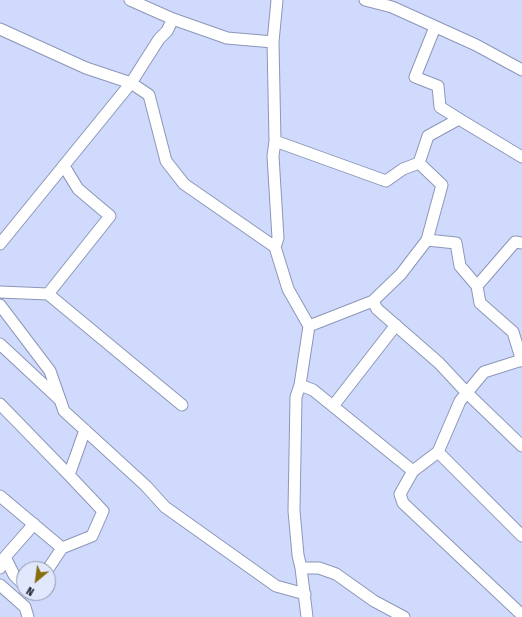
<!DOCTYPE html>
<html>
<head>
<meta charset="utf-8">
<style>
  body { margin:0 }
  #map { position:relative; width:522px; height:617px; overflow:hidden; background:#cfdafd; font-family:"Fira Sans Condensed",sans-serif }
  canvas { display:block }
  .north { position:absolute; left:16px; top:561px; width:40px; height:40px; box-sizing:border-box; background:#e1e8fd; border:1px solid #9196a8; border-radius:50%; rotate:209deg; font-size:11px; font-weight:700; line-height:16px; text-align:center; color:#181c28 }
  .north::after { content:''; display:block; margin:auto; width:14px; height:18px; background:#876c09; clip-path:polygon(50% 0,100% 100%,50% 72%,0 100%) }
</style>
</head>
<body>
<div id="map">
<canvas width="522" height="617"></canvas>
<div class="north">N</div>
</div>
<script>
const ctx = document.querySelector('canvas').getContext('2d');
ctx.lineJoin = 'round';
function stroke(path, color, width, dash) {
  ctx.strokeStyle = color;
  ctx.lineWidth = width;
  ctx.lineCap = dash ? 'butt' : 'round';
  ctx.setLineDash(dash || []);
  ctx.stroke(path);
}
const minor = new Path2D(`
  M 130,0 L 173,19 L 227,38 L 273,42
  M 277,0 L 273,42 L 275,141 L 273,156 L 278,238 L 275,247 L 288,289 L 309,326 L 300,385 L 296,397 L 294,511 L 298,555 L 301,568 L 307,617
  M 365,0 L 392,7 L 476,45 L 522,70
  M 435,27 L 415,77 L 438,86 L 440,107 L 459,119
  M 0,29 L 86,68 L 131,83 L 149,95 L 166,161 L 184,184 L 275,247
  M 275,141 L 386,181 L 403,169 L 419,163 L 442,185 L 427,240 L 401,274 L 373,301 L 309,326
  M 419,163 L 428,136 L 459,119 L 522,157
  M 427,240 L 456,243 L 460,266 L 477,286 L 480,303 L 513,332 L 522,361
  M 0,244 L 131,83 L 159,39 L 167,31 L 173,19
  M 477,286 L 515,242 L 522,243
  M 0,292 L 48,294 L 182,405
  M 48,294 L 110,216 L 78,189 L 64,166
  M 373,301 L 377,309 L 439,363 L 467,393 L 522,446
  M 0,305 L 50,371 L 64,411 L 146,486 L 165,507 L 276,586 L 305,594
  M 0,344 L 59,399
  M 522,360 L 484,372 L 460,401 L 438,452 L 413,471 L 400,494 L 403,503 L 522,615
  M 300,385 L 313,390 L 413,471
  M 0,404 L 69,475 L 103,511 L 92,536 L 62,548 L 48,569
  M 333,406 L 396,325
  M 438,452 L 522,536
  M 69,475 L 85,430
  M 0,496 L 62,548
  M 5,557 L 34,524
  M 0,568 L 5,557 L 14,575 L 24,585
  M 301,568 L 319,568 L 336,574 L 374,601 L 404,617
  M 0,585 L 25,607 L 28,617`);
stroke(minor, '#8c97b8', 13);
stroke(minor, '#fff', 11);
</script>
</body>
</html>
